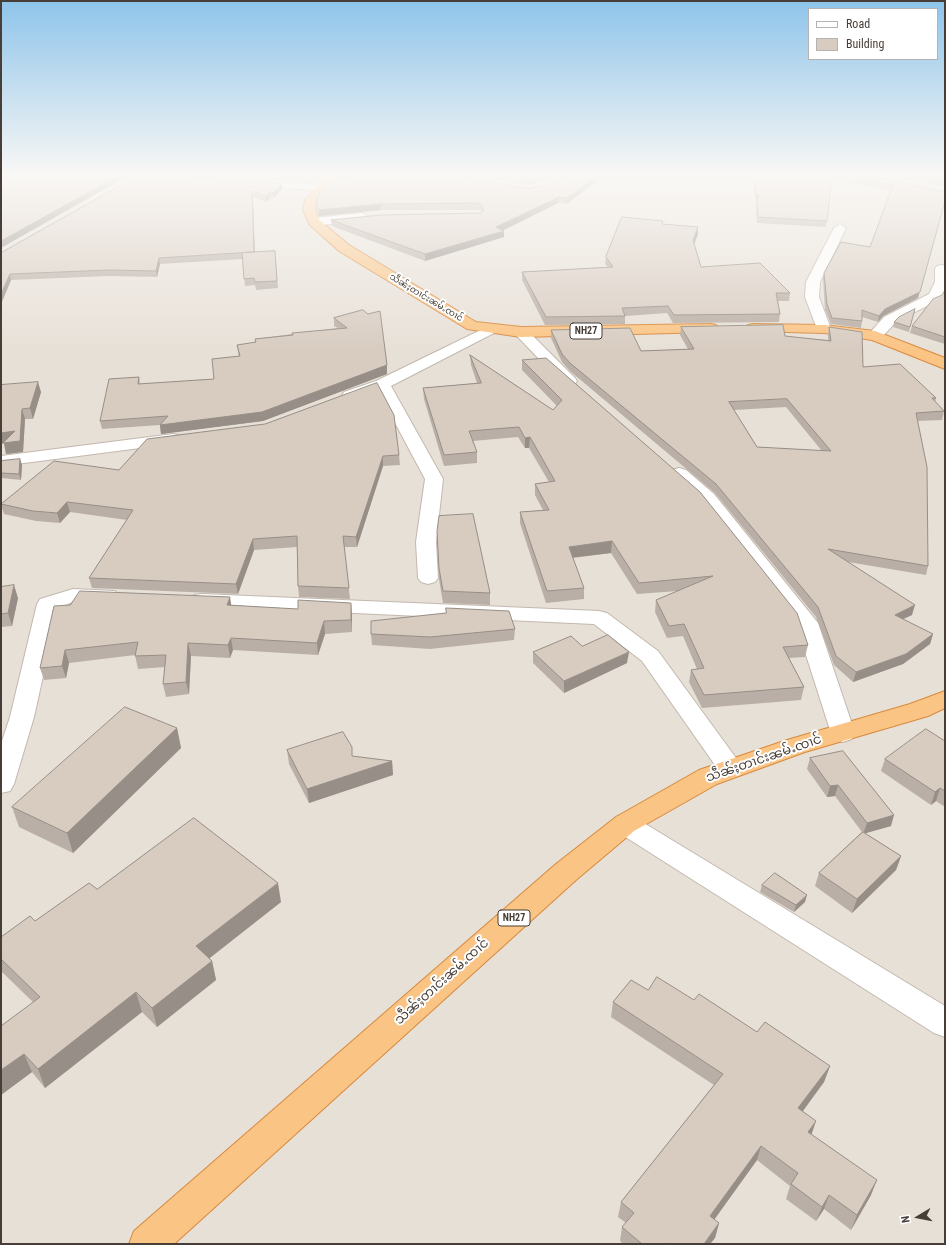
<!DOCTYPE html>
<html>
<head>
<meta charset="utf-8">
<style>
  body { margin:0 }
  #map { position:relative; width:946px; height:1245px; overflow:hidden; background:#f4efe8; font-family:"Roboto Condensed",sans-serif }
  canvas { display:block }
  .frame { position:absolute; inset:0; border:2px solid #473e37; pointer-events:none }
  .legend { position:absolute; left:808px; top:8px; width:130px; height:52px; box-sizing:border-box; background:#fff; border:1px solid #b5b2af; margin:0; padding:5px 7px; list-style:none; font-size:12px; color:#473e37 }
  .legend li { display:flex; align-items:center; gap:8px; height:20px }
  .legend b { width:20px; border:1px solid #b5b2af }
  .north { position:absolute; left:898px; top:1197px; width:40px; height:40px; -webkit-text-stroke:3px #fff; paint-order:stroke; rotate:260deg; font-size:11px; font-weight:700; line-height:16px; text-align:center; color:#473e37 }
  .north::after { content:''; display:block; margin:auto; width:14px; height:18px; background:#473e37; clip-path:polygon(50% 0,100% 100%,50% 72%,0 100%) }
</style>
</head>
<body>
<div id="map">
<canvas width="946" height="1245"></canvas>
<div class="frame"></div>
<ul class="legend">
<li><b style="height:5px;background:#fff"></b>Road</li>
<li><b style="height:11px;background:#d8ccc1"></b>Building</li>
</ul>
<div class="north">N</div>
</div>
<script>
const ctx = document.querySelector('canvas').getContext('2d');
ctx.lineJoin = 'round';
function fillPath(path, color) {
  ctx.fillStyle = color;
  ctx.fill(path, 'evenodd');
}
function stroke(path, color, width, dash) {
  ctx.strokeStyle = color;
  ctx.lineWidth = width;
  ctx.lineCap = dash ? 'butt' : 'round';
  ctx.setLineDash(dash || []);
  ctx.stroke(path);
}
function write(font, color, halo, rows, align = 'center') {
  ctx.font = font + ' "Roboto Condensed","Noto Sans Myanmar",sans-serif';
  ctx.lineWidth = 4;
  ctx.setLineDash([]);
  ctx.textBaseline = 'middle';
  ctx.strokeStyle = halo;
  ctx.fillStyle = color;
  for (const [text, x, y, turn = 0] of rows) {
    ctx.save();
    ctx.translate(x, y);
    ctx.rotate((+turn || 0) * Math.PI / 180);
    ctx.textAlign = isNaN(turn) ? turn : align;
    if (halo) ctx.strokeText(text, 0, 0);
    ctx.fillText(text, 0, 0);
    ctx.restore();
  }
}
fillPath(new Path2D(`
  M 1,177 L 945,177 L 945,1244 L 1,1244 Z`), '#e7e0d7');
const minor = new Path2D(`
  M 253,180 L 323,185 L 329,188 L 323,191 L 249,185 L 247,183 L 249,181 Z
  M 362,213 L 368,217 L 366,220 L 314,226 L 308,222 L 314,218 Z
  M 840,224 L 846,228 L 820,282 L 819,297 L 831,329 L 829,332 L 819,332 L 817,329 L 805,297 L 806,282 L 834,228 Z
  M 942,265 L 945,266 L 945,292 L 939,300 L 897,321 L 880,339 L 870,339 L 867,336 L 884,317 L 929,294 L 935,282 L 935,269 L 937,266 Z
  M 491,325 L 496,326 L 498,329 L 496,332 L 391,386 L 443,479 L 436,542 L 438,578 L 435,582 L 428,584 L 421,582 L 418,578 L 416,542 L 425,479 L 378,391 L 350,401 L 344,400 L 342,396 L 344,392 L 376,381 Z
  M 521,327 L 526,329 L 575,378 L 577,381 L 575,384 L 569,386 L 563,384 L 516,335 L 513,332 L 516,329 Z
  M 173,434 L 179,435 L 182,439 L 179,443 L 1,466 L 1,456 Z
  M 679,468 L 686,470 L 714,494 L 818,623 L 855,733 L 852,739 L 843,742 L 834,739 L 831,733 L 796,624 L 700,502 L 672,478 L 670,474 L 672,470 Z
  M 73,589 L 115,591 L 118,596 L 115,601 L 107,602 L 75,601 L 58,608 L 34,717 L 14,784 L 10,791 L 1,793 L 1,744 L 10,717 L 37,604 L 40,599 Z
  M 202,594 L 599,611 L 607,613 L 658,651 L 744,769 L 740,775 L 731,778 L 722,775 L 642,661 L 594,624 L 202,606 L 194,605 L 191,600 L 194,595 Z
  M 625,814 L 634,817 L 945,1006 L 945,1037 L 934,1033 L 616,831 L 612,824 L 616,817 Z`);
const trunk = new Path2D(`
  M 334,177 L 348,177 L 327,190 L 317,201 L 315,210 L 319,220 L 349,245 L 476,322 L 521,327 L 711,324 L 716,325 L 718,328 L 716,331 L 711,332 L 521,337 L 467,329 L 339,251 L 310,225 L 303,210 L 305,200 L 319,186 Z
  M 753,324 L 824,325 L 875,331 L 945,358 L 945,369 L 872,340 L 824,333 L 748,331 L 746,328 L 748,325 Z
  M 945,691 L 945,708 L 928,716 L 805,752 L 717,784 L 634,831 L 576,880 L 174,1244 L 129,1244 L 134,1231 L 556,864 L 616,817 L 699,770 L 787,740 L 910,704 Z`);
stroke(minor, '#c2b8ae', 2);
stroke(trunk, '#d9893d', 2);
fillPath(minor, '#fff');
fillPath(trunk, '#fac484');
fillPath(new Path2D(`
  M 136,177 L 282,189 L 274,198 L 270,198 L 266,202 L 253,197 L 254,252 L 275,251 L 278,288 L 256,290 L 255,285 L 245,286 L 243,259 L 160,264 L 157,277 L 110,276 L 11,280 L 1,304 L 1,253 Z
  M 238,177 L 294,177 L 290,181 Z
  M 480,177 L 552,177 L 528,185 Z
  M 563,177 L 603,177 L 566,204 L 558,203 L 503,230 L 504,237 L 425,261 L 332,226 L 331,220 L 481,213 L 482,211 L 477,210 L 381,210 L 319,216 L 317,211 L 316,205 L 528,189 L 548,184 Z
  M 754,177 L 876,177 L 945,192 L 945,204 L 944,204 L 918,298 L 883,316 L 878,322 L 862,317 L 862,321 L 861,328 L 831,324 L 825,310 L 823,278 L 824,273 L 870,247 L 891,190 L 831,179 L 826,227 L 757,223 L 756,208 L 757,201 L 755,200 Z
  M 895,177 L 945,177 L 945,186 Z
  M 663,224 L 698,227 L 698,234 L 694,243 L 701,267 L 790,293 L 789,301 L 778,301 L 780,314 L 779,322 L 673,323 L 667,313 L 625,316 L 625,324 L 545,325 L 522,280 L 522,272 L 608,267 L 605,264 L 606,257 Z
  M 945,290 L 945,344 L 910,333 L 912,326 L 942,295 Z
  M 915,309 L 909,332 L 893,327 L 894,322 Z
  M 363,310 L 387,365 L 387,374 L 263,421 L 161,434 L 160,425 L 102,429 L 100,421 L 139,377 L 140,384 L 214,379 L 239,357 L 237,345 L 255,343 L 255,339 L 338,328 L 334,326 L 334,318 Z
  M 681,327 L 828,340 L 828,335 L 829,327 L 863,367 L 936,398 L 935,402 L 944,411 L 942,420 L 917,421 L 928,566 L 926,575 L 848,562 L 912,615 L 903,619 L 933,634 L 930,644 L 903,664 L 853,682 L 834,665 L 816,617 L 715,493 L 570,371 L 562,362 L 551,338 L 551,330 L 641,351 L 688,349 L 680,335 ZM 786,407 L 822,451 L 757,447 L 734,410 Z
  M 470,355 L 553,410 L 557,406 L 522,370 L 522,360 L 808,645 L 805,657 L 789,658 L 804,687 L 801,700 L 702,708 L 689,682 L 691,670 L 697,669 L 683,636 L 667,638 L 655,612 L 656,600 L 678,591 L 637,594 L 611,553 L 573,558 L 584,588 L 584,599 L 546,603 L 520,523 L 520,512 L 543,510 L 535,495 L 535,484 L 549,482 L 529,448 L 525,448 L 518,437 L 473,441 L 477,452 L 477,463 L 444,466 L 424,399 L 423,388 L 477,383 L 471,365 Z
  M 1,385 L 41,392 L 33,419 L 25,419 L 23,452 L 6,454 L 4,443 L 1,444 Z
  M 399,455 L 400,465 L 383,466 L 357,547 L 344,547 L 350,599 L 299,597 L 298,586 L 297,547 L 254,550 L 238,594 L 92,588 L 89,578 L 127,520 L 70,512 L 60,523 L 36,521 L 4,514 L 1,505 L 1,504 L 119,470 Z
  M 20,459 L 22,465 L 21,480 L 1,478 L 1,461 Z
  M 437,531 L 490,593 L 490,605 L 443,603 L 439,579 Z
  M 1,587 L 18,598 L 12,626 L 1,627 Z
  M 351,603 L 352,632 L 325,634 L 318,655 L 233,650 L 230,658 L 191,656 L 189,694 L 166,697 L 163,684 L 165,667 L 138,669 L 135,655 L 69,663 L 66,678 L 44,680 L 40,668 L 54,606 L 231,605 L 298,609 Z
  M 446,608 L 515,629 L 514,640 L 430,649 L 372,645 L 371,634 L 446,613 Z
  M 582,646 L 627,663 L 564,693 L 533,663 L 533,652 Z
  M 177,728 L 181,748 L 73,853 L 19,827 L 12,807 Z
  M 945,741 L 945,807 L 936,801 L 931,805 L 881,771 L 885,759 Z
  M 352,747 L 352,757 L 392,761 L 393,775 L 309,803 L 289,764 L 287,750 Z
  M 810,758 L 891,826 L 865,833 L 901,856 L 896,870 L 852,913 L 815,886 L 819,873 L 862,832 L 835,796 L 827,797 L 807,769 Z
  M 762,885 L 805,902 L 794,912 L 760,892 Z
  M 97,889 L 281,902 L 209,958 L 212,961 L 216,980 L 157,1027 L 142,1012 L 45,1088 L 32,1072 L 1,1095 L 33,1002 L 1,971 L 1,937 L 35,921 Z
  M 648,990 L 694,1000 L 757,1032 L 830,1066 L 824,1082 L 803,1111 L 811,1134 L 871,1195 L 851,1230 L 824,1209 L 816,1221 L 786,1199 L 790,1186 L 757,1160 L 714,1220 L 719,1223 L 715,1238 L 710,1244 L 623,1244 L 620,1241 L 622,1227 L 626,1223 L 618,1217 L 621,1202 L 714,1085 L 611,1017 L 613,1002 Z`), '#baafa6');
fillPath(new Path2D(`
  M 116,177 L 126,177 L 1,248 L 1,241 Z
  M 290,177 L 294,177 L 290,181 Z
  M 324,177 L 332,177 L 324,181 Z
  M 536,177 L 552,177 L 528,185 L 528,180 Z
  M 595,177 L 603,177 L 566,204 L 567,198 Z
  M 282,184 L 282,189 L 274,198 L 273,193 Z
  M 252,191 L 253,197 L 255,258 L 254,252 Z
  M 270,192 L 270,198 L 266,202 L 266,196 Z
  M 559,197 L 558,203 L 498,233 L 504,231 L 504,237 L 425,261 L 425,254 L 496,227 Z
  M 945,201 L 918,298 L 883,316 L 878,322 L 879,316 Z
  M 381,204 L 381,210 L 319,216 L 319,210 Z
  M 698,227 L 698,234 L 693,248 L 693,240 Z
  M 159,258 L 160,264 L 157,277 L 156,271 Z
  M 10,274 L 11,280 L 1,304 L 1,294 Z
  M 387,365 L 387,374 L 263,421 L 161,434 L 160,425 Z
  M 38,382 L 41,392 L 33,419 L 30,408 Z
  M 22,409 L 25,419 L 23,452 L 6,454 L 4,443 L 1,444 L 1,433 Z
  M 530,437 L 529,448 L 525,448 L 525,438 Z
  M 383,456 L 383,466 L 357,547 L 356,537 Z
  M 20,459 L 22,465 L 21,480 L 19,474 Z
  M 67,502 L 70,512 L 60,523 L 57,513 Z
  M 253,539 L 254,550 L 238,594 L 236,584 Z
  M 612,541 L 611,553 L 568,558 L 569,547 Z
  M 14,585 L 18,598 L 12,626 L 8,613 Z
  M 230,597 L 232,609 L 227,605 Z
  M 351,603 L 352,615 L 352,632 L 351,620 Z
  M 915,605 L 912,615 L 892,624 L 895,615 Z
  M 324,621 L 325,634 L 318,655 L 317,643 Z
  M 933,634 L 930,644 L 903,664 L 853,682 L 856,672 Z
  M 231,638 L 233,650 L 230,658 L 228,645 Z
  M 188,643 L 191,656 L 189,694 L 186,682 Z
  M 65,650 L 69,663 L 66,678 L 62,666 Z
  M 629,652 L 627,663 L 564,693 L 564,681 Z
  M 177,728 L 181,748 L 73,853 L 67,833 Z
  M 392,761 L 393,775 L 309,803 L 307,789 Z
  M 838,785 L 835,796 L 827,797 L 830,786 Z
  M 940,788 L 936,801 L 931,805 L 935,792 Z
  M 894,815 L 891,826 L 863,834 L 867,823 Z
  M 901,856 L 896,870 L 852,913 L 857,899 Z
  M 278,883 L 281,902 L 201,965 L 196,946 Z
  M 807,895 L 805,902 L 794,912 L 796,905 Z
  M 212,961 L 216,980 L 157,1027 L 152,1008 Z
  M 136,992 L 142,1012 L 45,1088 L 38,1069 Z
  M 24,1054 L 32,1072 L 1,1095 L 1,1070 Z
  M 830,1066 L 824,1082 L 794,1123 L 798,1108 Z
  M 816,1121 L 811,1136 L 808,1132 Z
  M 761,1146 L 757,1160 L 706,1231 L 710,1216 Z
  M 877,1180 L 871,1195 L 851,1230 L 857,1215 Z
  M 829,1195 L 824,1209 L 816,1221 L 822,1207 Z
  M 719,1223 L 715,1238 L 710,1244 L 704,1244 Z`), '#978f87');
const building = new Path2D(`
  M 1,177 L 116,177 L 1,241 Z
  M 136,177 L 189,177 L 282,184 L 273,193 L 270,192 L 266,196 L 252,191 L 254,252 L 159,258 L 156,271 L 109,270 L 10,274 L 1,294 L 1,253 Z
  M 341,177 L 461,177 L 528,189 L 548,184 L 563,177 L 595,177 L 567,198 L 559,197 L 496,227 L 504,231 L 425,254 L 331,220 L 381,215 L 481,213 L 484,210 L 482,205 L 477,203 L 381,204 L 319,210 L 316,205 L 319,194 L 328,185 Z
  M 512,177 L 536,177 L 528,180 Z
  M 755,177 L 832,177 L 827,221 L 758,217 L 757,203 L 759,195 L 756,195 Z
  M 847,177 L 876,177 L 945,192 L 945,201 L 920,292 L 885,309 L 879,316 L 862,310 L 862,321 L 832,318 L 827,304 L 824,273 L 841,242 L 870,247 L 893,185 Z
  M 923,177 L 945,177 L 945,181 Z
  M 622,217 L 663,221 L 662,224 L 698,227 L 693,240 L 701,267 L 760,263 L 790,293 L 776,293 L 780,314 L 674,315 L 668,306 L 622,308 L 625,316 L 546,317 L 522,272 L 613,267 L 606,257 Z
  M 275,251 L 277,281 L 255,282 L 254,278 L 244,279 L 242,253 Z
  M 945,290 L 945,337 L 912,326 L 933,299 L 942,295 Z
  M 915,309 L 910,327 L 894,322 L 899,317 Z
  M 363,310 L 368,314 L 380,311 L 387,365 L 262,412 L 160,425 L 168,416 L 100,421 L 109,379 L 139,377 L 138,384 L 214,379 L 212,359 L 240,356 L 237,345 L 256,342 L 255,339 L 293,335 L 292,333 L 347,328 L 334,318 Z
  M 783,325 L 785,336 L 831,341 L 829,327 L 862,332 L 863,367 L 900,364 L 936,398 L 932,398 L 944,411 L 916,413 L 927,467 L 928,566 L 828,549 L 915,605 L 895,615 L 933,634 L 906,654 L 856,672 L 836,656 L 818,607 L 716,484 L 570,363 L 562,354 L 551,330 L 630,328 L 641,351 L 694,349 L 681,327 ZM 787,399 L 831,451 L 757,447 L 729,402 Z
  M 470,355 L 553,410 L 562,400 L 522,360 L 546,358 L 700,492 L 797,613 L 808,645 L 783,647 L 804,687 L 704,695 L 691,670 L 704,668 L 684,624 L 669,626 L 656,600 L 713,576 L 639,583 L 612,541 L 569,547 L 584,588 L 547,591 L 520,512 L 549,510 L 535,484 L 555,481 L 530,437 L 525,438 L 519,427 L 469,431 L 477,452 L 444,455 L 423,388 L 481,383 Z
  M 38,382 L 30,408 L 22,409 L 20,441 L 3,443 L 15,431 L 1,433 L 1,385 Z
  M 377,383 L 394,415 L 399,455 L 383,456 L 356,537 L 343,536 L 349,588 L 298,586 L 297,536 L 253,539 L 236,584 L 89,578 L 133,510 L 67,502 L 57,513 L 33,511 L 1,504 L 54,461 L 119,470 L 147,439 L 265,424 Z
  M 20,459 L 19,474 L 1,473 L 1,461 Z
  M 473,514 L 490,593 L 443,591 L 439,568 L 437,531 L 439,516 Z
  M 14,585 L 8,613 L 1,614 L 1,587 Z
  M 80,591 L 230,597 L 227,605 L 298,609 L 298,600 L 351,603 L 351,620 L 324,621 L 317,643 L 231,638 L 228,645 L 188,643 L 186,682 L 163,684 L 166,655 L 135,656 L 138,642 L 65,650 L 62,666 L 40,668 L 54,606 L 70,605 Z
  M 446,608 L 509,611 L 515,629 L 430,637 L 371,634 L 371,621 L 446,613 Z
  M 608,635 L 629,652 L 564,681 L 533,652 L 571,636 L 582,646 Z
  M 125,707 L 177,728 L 67,833 L 12,807 Z
  M 926,729 L 945,741 L 945,791 L 940,788 L 935,792 L 885,759 Z
  M 343,732 L 352,747 L 352,756 L 392,761 L 307,789 L 287,750 Z
  M 843,751 L 894,815 L 867,823 L 838,785 L 830,786 L 810,758 Z
  M 194,818 L 278,883 L 196,946 L 212,961 L 152,1008 L 136,992 L 38,1069 L 24,1054 L 1,1070 L 1,1026 L 40,997 L 1,959 L 1,937 L 30,916 L 35,921 L 89,883 L 97,889 Z
  M 863,832 L 901,856 L 857,899 L 819,873 Z
  M 775,873 L 807,895 L 796,905 L 762,885 Z
  M 657,977 L 694,1000 L 699,994 L 757,1032 L 765,1022 L 830,1066 L 798,1108 L 816,1121 L 808,1132 L 877,1180 L 857,1215 L 829,1195 L 822,1207 L 791,1184 L 798,1173 L 761,1146 L 710,1216 L 719,1223 L 704,1244 L 671,1244 L 669,1243 L 668,1244 L 642,1244 L 622,1227 L 634,1213 L 621,1202 L 723,1074 L 613,1002 L 631,980 L 648,990 Z`);
fillPath(building, '#d8ccc1');
stroke(building, '#978f87', 1);
const sky = ctx.createLinearGradient(0, 0, 0, 351);
sky.addColorStop(0, '#8ec4ea');
sky.addColorStop(0.5, '#faf8f5');
sky.addColorStop(1, '#faf8f500');
ctx.fillStyle = sky;
ctx.fillRect(0, 0, 946, 351);
write('9px', '#473e37', '#fff', [
  ["သဵၼ်ႈတၢင်းၼမ်ႉၸၢင်",426,298,31]
]);
for (const [x, y, w] of [
  [586,331,32],
  [514,918,32]
]) {
  const box = new Path2D();
  box.roundRect(x - w / 2, y - 8, w, 16, 3);
  ctx.fillStyle = '#fff';
  ctx.fill(box);
  stroke(box, '#473e37', 1);
}
write('bold 10px', '#473e37', null, [
  ["NH27",586,331],
  ["NH27",514,918]
]);
write('13px', '#473e37', '#fff', [
  ["သဵၼ်ႈတၢင်းၼမ်ႉၸၢင်",764,759,-19],
  ["သဵၼ်ႈတၢင်းၼမ်ႉၸၢင်",442,982,-42]
]);
</script>
</body>
</html>
